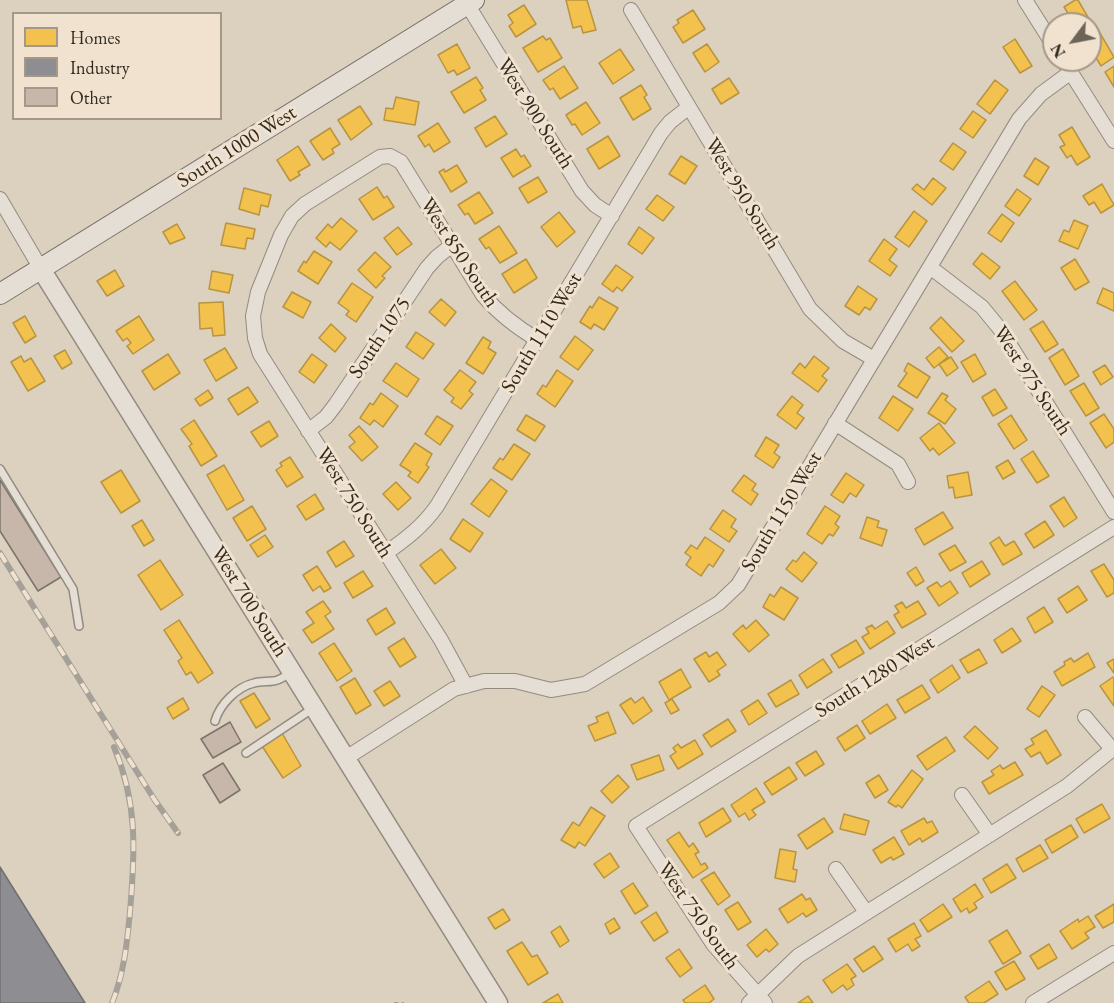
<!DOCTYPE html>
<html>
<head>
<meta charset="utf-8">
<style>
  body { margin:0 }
  #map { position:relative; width:1114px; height:1003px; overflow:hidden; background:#dcd0bf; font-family:"EB Garamond",serif }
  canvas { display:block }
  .legend { position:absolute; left:12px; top:12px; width:210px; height:108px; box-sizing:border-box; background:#f0e2ce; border:2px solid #a49888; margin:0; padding:8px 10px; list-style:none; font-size:18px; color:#312a20 }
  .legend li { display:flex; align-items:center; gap:12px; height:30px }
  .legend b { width:30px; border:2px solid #a49888 }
  .north { position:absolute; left:1042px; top:12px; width:60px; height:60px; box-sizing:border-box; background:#f0e2ce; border:2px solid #a49888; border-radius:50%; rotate:238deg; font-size:16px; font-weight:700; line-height:24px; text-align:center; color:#312a20 }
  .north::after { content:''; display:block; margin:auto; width:21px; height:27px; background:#6d6458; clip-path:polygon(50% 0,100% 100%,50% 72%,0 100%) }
</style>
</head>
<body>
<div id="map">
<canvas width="1114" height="1003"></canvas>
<ul class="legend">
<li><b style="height:16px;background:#f2c14e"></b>Homes</li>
<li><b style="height:16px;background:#8d8d92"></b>Industry</li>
<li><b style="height:16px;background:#c6b7aa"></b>Other</li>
</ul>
<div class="north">N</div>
</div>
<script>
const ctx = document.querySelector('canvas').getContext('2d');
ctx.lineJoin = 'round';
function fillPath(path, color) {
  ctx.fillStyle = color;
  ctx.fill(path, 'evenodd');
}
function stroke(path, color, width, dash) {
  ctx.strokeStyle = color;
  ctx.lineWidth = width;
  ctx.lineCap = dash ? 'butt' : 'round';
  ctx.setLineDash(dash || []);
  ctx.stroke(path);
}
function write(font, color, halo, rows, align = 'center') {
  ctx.font = font + ' "EB Garamond",serif';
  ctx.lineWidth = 6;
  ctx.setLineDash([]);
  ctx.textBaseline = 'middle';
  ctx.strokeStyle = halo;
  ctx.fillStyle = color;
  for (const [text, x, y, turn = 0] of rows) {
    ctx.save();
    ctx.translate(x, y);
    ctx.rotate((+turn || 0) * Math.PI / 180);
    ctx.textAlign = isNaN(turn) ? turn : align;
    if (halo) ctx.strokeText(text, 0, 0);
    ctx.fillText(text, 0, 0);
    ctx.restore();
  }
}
const homes = new Path2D(`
  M 566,0 L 587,0 L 596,30 L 583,33 L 581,26 L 573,28 Z
  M 1075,0 L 1078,0 L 1092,24 L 1075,24 L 1064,7 Z
  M 524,5 L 536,24 L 516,37 L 509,26 L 513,23 L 508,15 Z
  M 693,10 L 705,29 L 683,43 L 673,27 L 679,23 L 677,20 Z
  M 1097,28 L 1114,57 L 1101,66 L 1090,48 L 1090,32 Z
  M 543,36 L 546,40 L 550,38 L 562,58 L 538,72 L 523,48 Z
  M 1015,39 L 1032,66 L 1020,73 L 1003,47 Z
  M 457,44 L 470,68 L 457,75 L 454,70 L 448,73 L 438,55 Z
  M 707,44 L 719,62 L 705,72 L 693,53 Z
  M 620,49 L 634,70 L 613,84 L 599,63 Z
  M 564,66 L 578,88 L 560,99 L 553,88 L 550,90 L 543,80 Z
  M 1114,66 L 1114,87 L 1105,72 Z
  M 476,77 L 483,88 L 480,90 L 486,100 L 464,113 L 451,92 Z
  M 729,78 L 739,93 L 721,104 L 712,89 Z
  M 995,80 L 1008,90 L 990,114 L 977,104 Z
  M 641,85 L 647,95 L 644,97 L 651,109 L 633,120 L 620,98 Z
  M 396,97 L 419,102 L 415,125 L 384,120 L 386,108 L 393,109 Z
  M 586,102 L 600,123 L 582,135 L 575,124 L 572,125 L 566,115 Z
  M 360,106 L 372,124 L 351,140 L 338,120 Z
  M 973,111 L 986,120 L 973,138 L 960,129 Z
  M 495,116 L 507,134 L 486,147 L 475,128 Z
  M 438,123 L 450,142 L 434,152 L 429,144 L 425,147 L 418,136 Z
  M 1072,127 L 1090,157 L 1077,165 L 1071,155 L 1067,158 L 1060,147 L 1065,145 L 1059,135 Z
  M 330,128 L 340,144 L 332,149 L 334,153 L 323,160 L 310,141 Z
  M 608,136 L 620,156 L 599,169 L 587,149 Z
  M 953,143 L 966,152 L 953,170 L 940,161 Z
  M 298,146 L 310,165 L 298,172 L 300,175 L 290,181 L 277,160 Z
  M 516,149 L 521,157 L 524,155 L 531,166 L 513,177 L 501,158 Z
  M 681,156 L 697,166 L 685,184 L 669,174 Z
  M 1035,158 L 1049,167 L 1038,185 L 1024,176 Z
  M 457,165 L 467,182 L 451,192 L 439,172 L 444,169 L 445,172 Z
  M 538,177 L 547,192 L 528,203 L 519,188 Z
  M 933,178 L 946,188 L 932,205 L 912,189 L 917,184 L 924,190 Z
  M 1102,184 L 1114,205 L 1101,213 L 1094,202 L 1089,205 L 1083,196 Z
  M 377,187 L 384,198 L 387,196 L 394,207 L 373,220 L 359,199 Z
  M 244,188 L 271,195 L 268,207 L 261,205 L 259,215 L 239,209 Z
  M 1017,189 L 1031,199 L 1019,216 L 1005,206 Z
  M 479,192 L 493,213 L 475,224 L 468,213 L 465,215 L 458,205 Z
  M 657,195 L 674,207 L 663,221 L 646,209 Z
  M 914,211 L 927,221 L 909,247 L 895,237 Z
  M 559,212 L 575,232 L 557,247 L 541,227 Z
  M 1002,214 L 1014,223 L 1001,242 L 988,233 Z
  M 341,218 L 357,231 L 340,250 L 330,242 L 326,247 L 316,238 L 328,224 L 332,228 Z
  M 1074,220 L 1088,226 L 1078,249 L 1059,241 L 1064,230 L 1069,232 Z
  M 226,223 L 255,229 L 253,239 L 247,238 L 245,249 L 221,245 Z
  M 177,224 L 185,238 L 170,244 L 163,232 Z
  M 499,226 L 517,253 L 500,263 L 489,247 L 486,249 L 479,239 Z
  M 398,227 L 412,244 L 397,255 L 384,238 Z
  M 639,227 L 654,238 L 642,254 L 628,244 Z
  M 884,239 L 897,249 L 889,260 L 897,266 L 890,276 L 869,261 Z
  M 314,251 L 332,262 L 318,284 L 298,271 L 304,261 L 306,263 Z
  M 375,252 L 391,267 L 382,276 L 385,278 L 376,288 L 358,270 Z
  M 982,253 L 1000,267 L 990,279 L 973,264 Z
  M 526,259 L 537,278 L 514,293 L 502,274 Z
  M 1075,259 L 1089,282 L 1075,290 L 1061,268 Z
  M 616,265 L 633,277 L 622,291 L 617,287 L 613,292 L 602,284 Z
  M 115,270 L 124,286 L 107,296 L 97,281 Z
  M 212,271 L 233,275 L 229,293 L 209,289 Z
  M 1015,281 L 1037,310 L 1024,320 L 1002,291 Z
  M 352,283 L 373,297 L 356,322 L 346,315 L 349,311 L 338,303 Z
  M 858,286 L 877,299 L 870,310 L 865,307 L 859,315 L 845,306 Z
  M 1103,288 L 1114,293 L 1114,311 L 1097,303 Z
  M 292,292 L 311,302 L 303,318 L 283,307 Z
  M 599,297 L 618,308 L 604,330 L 594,324 L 591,329 L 580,322 L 590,306 L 592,308 Z
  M 441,299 L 456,312 L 445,326 L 429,312 Z
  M 223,302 L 225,335 L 213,336 L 212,328 L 200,329 L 199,303 Z
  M 25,316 L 36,336 L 25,343 L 13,323 Z
  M 139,316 L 154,340 L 133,354 L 127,346 L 131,343 L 127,338 L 123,341 L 116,331 Z
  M 941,317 L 964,341 L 952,352 L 930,328 Z
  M 1043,321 L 1058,344 L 1045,352 L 1030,329 Z
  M 331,324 L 346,338 L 335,352 L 319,338 Z
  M 416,332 L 434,344 L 423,359 L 406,347 Z
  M 575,336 L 593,350 L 578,370 L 560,357 Z
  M 483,337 L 491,342 L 488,348 L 496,353 L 483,374 L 466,363 Z
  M 939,347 L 948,357 L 934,368 L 926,358 Z
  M 225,348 L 237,368 L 216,381 L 204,360 Z
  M 1063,349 L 1079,376 L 1065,385 L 1049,358 Z
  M 65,350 L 72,363 L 62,369 L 54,356 Z
  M 168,354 L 180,373 L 154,390 L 142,371 Z
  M 312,354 L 327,365 L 314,383 L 299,372 Z
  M 975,354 L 986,374 L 973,382 L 961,362 Z
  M 21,356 L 24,362 L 31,358 L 45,381 L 28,391 L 11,362 Z
  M 814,356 L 829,368 L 822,376 L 827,380 L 818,392 L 792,373 L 800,363 L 805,368 Z
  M 951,357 L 958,368 L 947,376 L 939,364 Z
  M 396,363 L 419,379 L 407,397 L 383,381 Z
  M 908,363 L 930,377 L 917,398 L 898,386 L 907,373 L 904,371 Z
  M 1105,365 L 1113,377 L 1101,385 L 1093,372 Z
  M 460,370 L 476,382 L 469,391 L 473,394 L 461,409 L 451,402 L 454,398 L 444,390 Z
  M 557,370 L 573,381 L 555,407 L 537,394 L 543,385 L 546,387 Z
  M 1084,383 L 1099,408 L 1086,416 L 1070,391 Z
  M 248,387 L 258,402 L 238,415 L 228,399 Z
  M 995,389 L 1007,408 L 993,416 L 982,397 Z
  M 208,390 L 213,398 L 200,406 L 195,399 Z
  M 381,393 L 398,406 L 383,427 L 374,420 L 370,425 L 360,418 L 370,403 L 373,405 Z
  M 942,393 L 948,396 L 945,400 L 956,409 L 945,424 L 928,413 Z
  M 792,396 L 803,405 L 797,413 L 804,418 L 796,429 L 777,415 Z
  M 893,396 L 913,409 L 898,431 L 879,418 Z
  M 1104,414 L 1114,429 L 1114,442 L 1106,448 L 1090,423 Z
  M 526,415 L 545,426 L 535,441 L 517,430 Z
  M 1011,415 L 1027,440 L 1014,449 L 998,424 Z
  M 437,416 L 453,426 L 440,445 L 425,434 Z
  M 194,420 L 217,456 L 201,466 L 189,446 L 192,444 L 181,429 Z
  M 269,421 L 278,436 L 261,447 L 251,432 Z
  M 939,423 L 955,443 L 939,455 L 933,448 L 930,451 L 920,438 Z
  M 359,426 L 378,447 L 362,461 L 349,447 L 355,442 L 349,435 Z
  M 766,437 L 779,445 L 774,453 L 780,457 L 773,468 L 755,456 Z
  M 415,443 L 432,454 L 426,465 L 429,467 L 418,483 L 408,476 L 411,472 L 400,465 Z
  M 514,444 L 530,454 L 512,480 L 493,468 L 500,458 L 503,460 Z
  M 1033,451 L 1049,476 L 1037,483 L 1021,459 Z
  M 290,457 L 303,477 L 287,487 L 276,470 L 282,466 L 280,463 Z
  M 1008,460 L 1015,472 L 1003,479 L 996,467 Z
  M 224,465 L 244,500 L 227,510 L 207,475 Z
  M 121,470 L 140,501 L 121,513 L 101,482 Z
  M 968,472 L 972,495 L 955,498 L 953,487 L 949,488 L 947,476 Z
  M 846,473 L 864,485 L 856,497 L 850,493 L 843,503 L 831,495 Z
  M 744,475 L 756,484 L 752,490 L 758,494 L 751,505 L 732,491 Z
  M 491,479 L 507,491 L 489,517 L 471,504 Z
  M 396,482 L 411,498 L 398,510 L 383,494 Z
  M 315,494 L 324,509 L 306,520 L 297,506 Z
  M 1064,497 L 1077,518 L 1064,527 L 1050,506 Z
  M 252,506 L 266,529 L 247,541 L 233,518 Z
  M 825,506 L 840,516 L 835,524 L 839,527 L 833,536 L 829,534 L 822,544 L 807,534 Z
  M 723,510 L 736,519 L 731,527 L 737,531 L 729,542 L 710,529 Z
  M 943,512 L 953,528 L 924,545 L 915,529 Z
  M 867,517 L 879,521 L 877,527 L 887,530 L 882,546 L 860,538 Z
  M 463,519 L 483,533 L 470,552 L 450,539 Z
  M 142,520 L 154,540 L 144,546 L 132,526 Z
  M 1045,521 L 1054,535 L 1034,548 L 1025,534 Z
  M 265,535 L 273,547 L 258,557 L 250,545 Z
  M 705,537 L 724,550 L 713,567 L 709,564 L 701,576 L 686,565 L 691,557 L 685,553 L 691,545 L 697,549 Z
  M 999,537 L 1005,546 L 1014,541 L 1022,554 L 1003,565 L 990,543 Z
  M 344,541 L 354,556 L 336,567 L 327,552 Z
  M 955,545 L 966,562 L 950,571 L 939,554 Z
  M 441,549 L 456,568 L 435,584 L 420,565 Z
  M 804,552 L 817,563 L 802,582 L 786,569 L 793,560 L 796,562 Z
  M 160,560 L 183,595 L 161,610 L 138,575 Z
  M 982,561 L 990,574 L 970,587 L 962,573 Z
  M 1104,564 L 1114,580 L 1114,593 L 1107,597 L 1091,571 Z
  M 317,566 L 331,588 L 324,592 L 320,586 L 313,591 L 303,575 Z
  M 916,567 L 924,581 L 916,586 L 907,573 Z
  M 363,571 L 373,586 L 353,598 L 344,583 Z
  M 950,581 L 958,593 L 939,606 L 927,588 L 937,582 L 941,587 Z
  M 1078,586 L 1087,600 L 1067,613 L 1058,599 Z
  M 781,587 L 798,598 L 784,620 L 763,607 L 770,594 L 774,597 Z
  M 323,601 L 331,612 L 325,616 L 334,629 L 312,643 L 303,630 L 314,623 L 306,612 Z
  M 918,601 L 926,614 L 902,628 L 894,615 L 899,612 L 895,606 L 902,602 L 906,608 Z
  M 1044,607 L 1053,622 L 1035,633 L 1027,618 Z
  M 386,608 L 395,623 L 376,635 L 367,620 Z
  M 179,620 L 213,673 L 198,683 L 191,672 L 186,675 L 178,661 L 182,658 L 164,630 Z
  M 756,620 L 769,635 L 749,652 L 733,634 L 743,625 L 746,629 Z
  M 887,621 L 895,633 L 870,649 L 862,637 L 869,633 L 866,628 L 872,625 L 875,629 Z
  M 1012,628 L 1021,641 L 1002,653 L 994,640 Z
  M 404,638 L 416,657 L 400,667 L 388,648 Z
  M 856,640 L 864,653 L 839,668 L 831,655 Z
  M 334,643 L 352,671 L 337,681 L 319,653 Z
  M 979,649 L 987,663 L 968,673 L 960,660 Z
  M 706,652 L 709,657 L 717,652 L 726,665 L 717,671 L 720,675 L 709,682 L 694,659 Z
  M 1088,653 L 1095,667 L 1062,686 L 1054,672 L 1065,665 L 1064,662 L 1071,658 L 1074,662 Z
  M 823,659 L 832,672 L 807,688 L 799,675 Z
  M 1114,659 L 1114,673 L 1107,663 Z
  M 952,665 L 960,678 L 938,693 L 930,680 Z
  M 681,669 L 691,687 L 669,700 L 659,682 Z
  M 1113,677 L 1114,678 L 1114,706 L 1100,686 Z
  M 355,678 L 371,705 L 356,714 L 340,687 Z
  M 791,680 L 799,694 L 776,707 L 768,694 Z
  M 390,681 L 400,696 L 384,706 L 374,691 Z
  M 922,685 L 930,698 L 905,713 L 897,700 Z
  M 1042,686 L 1055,695 L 1039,717 L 1027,709 Z
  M 254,693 L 270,719 L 256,728 L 240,701 Z
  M 643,697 L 652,711 L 633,724 L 620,705 L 631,698 L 635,703 Z
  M 183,698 L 189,709 L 173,719 L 167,708 Z
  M 672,699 L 679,710 L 671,714 L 665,703 Z
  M 758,700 L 767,713 L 749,725 L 741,711 Z
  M 887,704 L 896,718 L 870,734 L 862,721 Z
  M 608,712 L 616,733 L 595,741 L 588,726 L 598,722 L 596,717 Z
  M 728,719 L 736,731 L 711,747 L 703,735 Z
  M 857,725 L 865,738 L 845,751 L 837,738 Z
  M 975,726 L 998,748 L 988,759 L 964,737 Z
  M 1046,730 L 1061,755 L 1047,764 L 1040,752 L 1031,757 L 1025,749 L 1034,744 L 1031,739 Z
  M 282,733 L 301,766 L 283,778 L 262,746 Z
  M 946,737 L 955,751 L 927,770 L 917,756 Z
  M 695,740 L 703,754 L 678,769 L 670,756 L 676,752 L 673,748 L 678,744 L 681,748 Z
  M 816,751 L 824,764 L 805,776 L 796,763 Z
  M 659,755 L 664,770 L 637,780 L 631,765 Z
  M 1015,762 L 1023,775 L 989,794 L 982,782 L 994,775 L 991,771 L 1000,765 L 1003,769 Z
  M 789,767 L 797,779 L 772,795 L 764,783 Z
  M 912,770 L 923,779 L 902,808 L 898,805 L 896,807 L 888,802 Z
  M 618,775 L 629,787 L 612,803 L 601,791 Z
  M 879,775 L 888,790 L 875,798 L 866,783 Z
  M 756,788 L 765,802 L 752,810 L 756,815 L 749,820 L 745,813 L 739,817 L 731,805 Z
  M 1102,804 L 1110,818 L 1084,833 L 1076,819 Z
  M 591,807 L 605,816 L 585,846 L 579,842 L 575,848 L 561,840 L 573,822 L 579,826 Z
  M 723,808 L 731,821 L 706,837 L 699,823 Z
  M 844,814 L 869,821 L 865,835 L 840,829 Z
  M 824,818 L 833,832 L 807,849 L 798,835 Z
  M 924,818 L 927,823 L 932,821 L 938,832 L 922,842 L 920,838 L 909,845 L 901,831 Z
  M 1071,825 L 1078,837 L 1052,853 L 1045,840 Z
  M 679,832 L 689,847 L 693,843 L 699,852 L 695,854 L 701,865 L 705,863 L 708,868 L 693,878 L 667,840 Z
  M 894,837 L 904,854 L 893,860 L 891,857 L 881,863 L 873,850 Z
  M 1040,845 L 1048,858 L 1023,872 L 1016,859 Z
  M 780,849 L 796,852 L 793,869 L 797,870 L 795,882 L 775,878 Z
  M 610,853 L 619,867 L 604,878 L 594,864 Z
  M 1007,864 L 1016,878 L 991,893 L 983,879 Z
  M 714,872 L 730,896 L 718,905 L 701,880 Z
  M 633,883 L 648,906 L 635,914 L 621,891 Z
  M 975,884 L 983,897 L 974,903 L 977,908 L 969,913 L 967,908 L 961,912 L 953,899 Z
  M 802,894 L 806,900 L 810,898 L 817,910 L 806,917 L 803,913 L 788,923 L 779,909 Z
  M 738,902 L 751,922 L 738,930 L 725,910 Z
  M 943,904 L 952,917 L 928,932 L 920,920 Z
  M 1114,904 L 1114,922 L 1103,928 L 1095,916 Z
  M 503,909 L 510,920 L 495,929 L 488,918 Z
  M 656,912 L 668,932 L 654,941 L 641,922 Z
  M 1088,916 L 1095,927 L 1085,933 L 1089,938 L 1072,949 L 1060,931 L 1078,919 L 1079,922 Z
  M 614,918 L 620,928 L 610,934 L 605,924 Z
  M 914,923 L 921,936 L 915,939 L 920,946 L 912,951 L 908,944 L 896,952 L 888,939 Z
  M 560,926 L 569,941 L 560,947 L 551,932 Z
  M 766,929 L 778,944 L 769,952 L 766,949 L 757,957 L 747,945 Z
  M 1007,930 L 1021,953 L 1003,964 L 989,941 Z
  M 522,942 L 532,957 L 537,955 L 548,973 L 528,985 L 507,951 Z
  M 1049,944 L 1057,958 L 1038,969 L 1030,956 Z
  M 874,946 L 883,959 L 863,972 L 854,959 Z
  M 679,949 L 692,968 L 680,977 L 666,958 Z
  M 1014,961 L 1025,979 L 1006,990 L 995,972 Z
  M 847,964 L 856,976 L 851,979 L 854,985 L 847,990 L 843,985 L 832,993 L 823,980 Z
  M 989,981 L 998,994 L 984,1003 L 969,1003 L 965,997 Z
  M 705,985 L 714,999 L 709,1003 L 685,1003 L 683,1000 Z
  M 558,994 L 563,1003 L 543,1003 Z
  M 808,996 L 813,1003 L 798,1003 Z`);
fillPath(homes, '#f2c14e');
stroke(homes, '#b89440', 1.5);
const industry = new Path2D(`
  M 0,867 L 85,1003 L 0,1003 Z`);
fillPath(industry, '#8d8d92');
stroke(industry, '#716f70', 1.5);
const building = new Path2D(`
  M 0,480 L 61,577 L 38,591 L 0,531 Z
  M 230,722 L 241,742 L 213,758 L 201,739 Z
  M 223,763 L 240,790 L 220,803 L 203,775 Z`);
fillPath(building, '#c6b7aa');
stroke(building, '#7b746b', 1.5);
const service = new Path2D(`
  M 0,469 L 73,589 L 79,626
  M 215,721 C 220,704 237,687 254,683 C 261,681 267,682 273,681 C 279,681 285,676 290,673
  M 246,753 L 312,709`);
const minor = new Path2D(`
  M 1025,0 L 1054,46
  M 467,4 L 582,191 L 595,205 L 612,216
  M 631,10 L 810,309 L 843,341 L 874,359
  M 1063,60 L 1114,141
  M 0,199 L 41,269
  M 930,267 L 982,307 L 1000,329 L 1114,512
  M 835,423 L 898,464 L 908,482
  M 308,431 L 326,417 L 336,404 L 427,268 L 437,257 L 452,245
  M 386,553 C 406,539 423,526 437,506 L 661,133 L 670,122 L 689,107
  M 466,686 L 441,640 L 260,354 L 255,338 L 253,316 L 258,292 L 281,235 L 292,216 L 305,204 L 380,157 L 390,156 L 401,162 L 483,295 C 499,314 516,327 538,340
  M 1085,717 L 1112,749
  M 346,758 L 454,689 L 484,681 L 515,681 L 551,690 L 585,684 L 719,603 L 738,585 L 1019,119 L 1041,94 L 1071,72
  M 962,795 L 990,835
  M 836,869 L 866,912
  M 749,1003 L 798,956 L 1067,786 L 1114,748
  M 765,1003 L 713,944 L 636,826 L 1114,527
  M 1033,1003 L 1114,953`);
const tertiary = new Path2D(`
  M 41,269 L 498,1003`);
const secondary = new Path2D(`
  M 0,294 L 474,0`);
stroke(service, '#938b80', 10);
stroke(minor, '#938b80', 16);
stroke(tertiary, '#938b80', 21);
stroke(secondary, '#7b746b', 22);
stroke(new Path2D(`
  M 394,1003 L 404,1003`), '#a5a098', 2, [4.5, 3]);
stroke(service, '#e4ded5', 7);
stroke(minor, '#e4ded5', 14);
stroke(tertiary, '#e4ded5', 18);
stroke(secondary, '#e4ded5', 20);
const rail = new Path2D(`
  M 0,553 L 154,799 L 178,833
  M 112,1003 C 124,974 127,943 130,912 C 135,852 138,804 114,747`);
stroke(rail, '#a5a098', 6);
stroke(rail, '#f0e2ce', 4, [11]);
write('21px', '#312a20', '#f0e2ce', [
  ["West 900 South",535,114,58],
  ["South 1000 West",237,147,-32],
  ["West 950 South",742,194,59],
  ["West 850 South",459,253,57],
  ["South 1110 West",542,333,-59],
  ["South 1075",380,338,-56],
  ["West 975 South",1032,381,57],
  ["West 750 South",354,503,58],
  ["South 1150 West",782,512,-59],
  ["West 700 South",249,602,58],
  ["South 1280 West",875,677,-32],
  ["West 750 South",698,916,55]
]);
</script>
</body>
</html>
